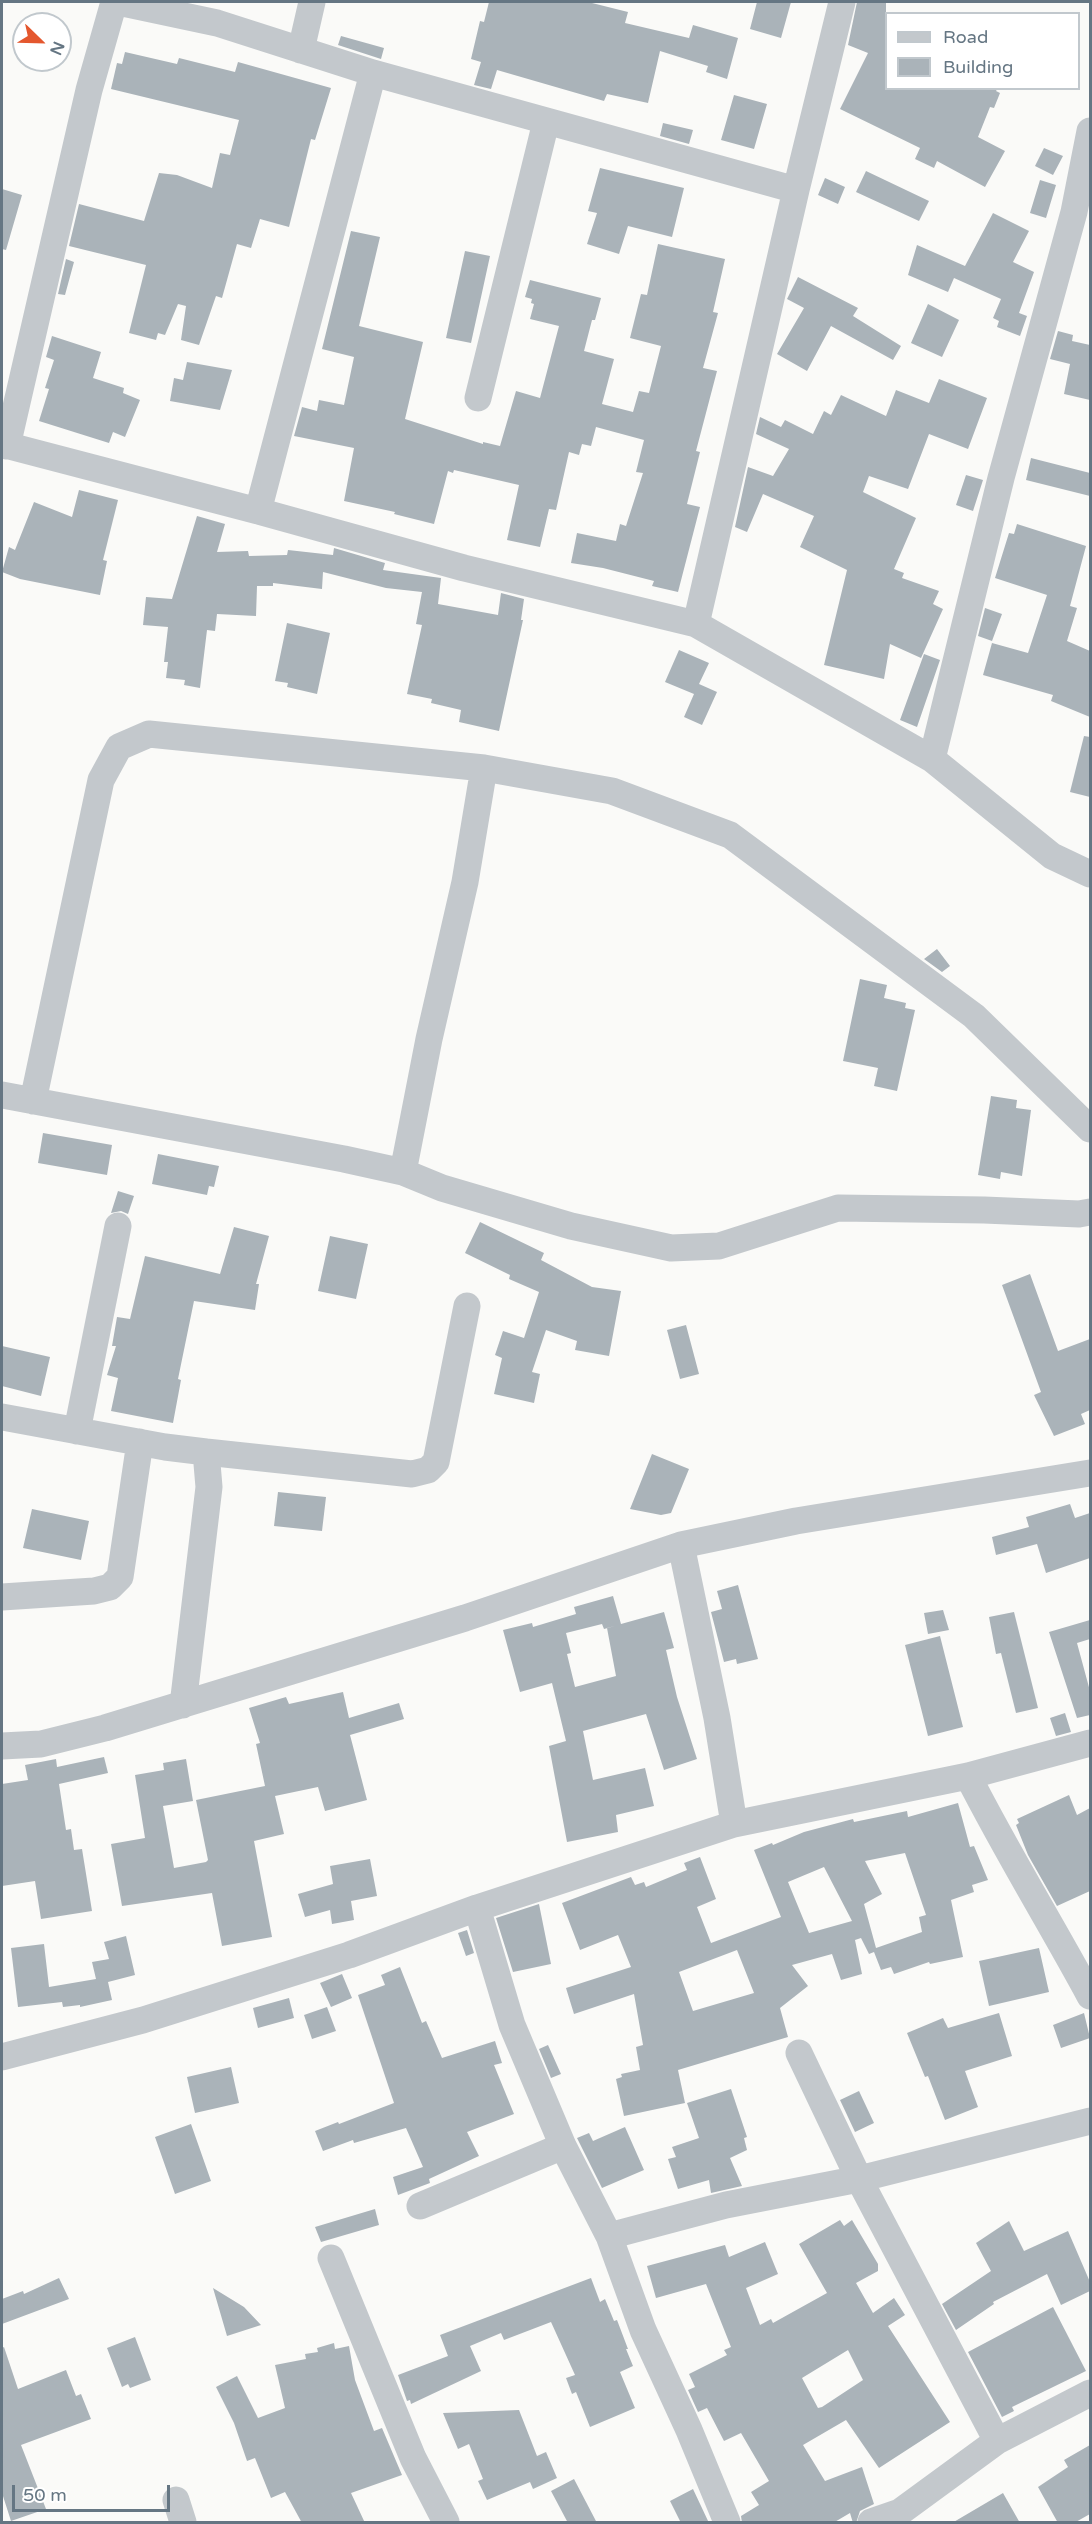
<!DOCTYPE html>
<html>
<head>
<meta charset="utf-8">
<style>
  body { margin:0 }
  #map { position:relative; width:1092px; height:2524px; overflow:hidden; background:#fafaf8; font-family:"Varela Round",sans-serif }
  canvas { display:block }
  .frame { position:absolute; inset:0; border:3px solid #657683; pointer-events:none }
  .legend { position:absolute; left:885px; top:12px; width:195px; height:78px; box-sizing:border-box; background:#fff; border:2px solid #c1c8cd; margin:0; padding:8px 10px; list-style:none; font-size:18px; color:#657683 }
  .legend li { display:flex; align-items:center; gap:12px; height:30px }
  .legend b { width:30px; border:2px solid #c1c8cd }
  .north { position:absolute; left:12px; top:12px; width:60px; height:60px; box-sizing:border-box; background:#fff; border:2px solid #c1c8cd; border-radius:50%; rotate:113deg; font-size:16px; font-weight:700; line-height:24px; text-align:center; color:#657683 }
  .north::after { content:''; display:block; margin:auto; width:21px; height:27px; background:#e4572e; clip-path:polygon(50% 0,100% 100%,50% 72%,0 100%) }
  .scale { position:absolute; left:12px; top:2485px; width:158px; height:27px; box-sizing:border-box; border:3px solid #657683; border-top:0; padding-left:8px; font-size:18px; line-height:21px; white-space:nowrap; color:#657683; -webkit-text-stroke:4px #fff; paint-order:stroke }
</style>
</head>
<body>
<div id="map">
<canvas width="1092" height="2524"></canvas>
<div class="frame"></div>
<ul class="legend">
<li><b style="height:8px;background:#c3c8cc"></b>Road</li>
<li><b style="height:16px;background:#aab3b9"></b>Building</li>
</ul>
<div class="north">N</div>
<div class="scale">50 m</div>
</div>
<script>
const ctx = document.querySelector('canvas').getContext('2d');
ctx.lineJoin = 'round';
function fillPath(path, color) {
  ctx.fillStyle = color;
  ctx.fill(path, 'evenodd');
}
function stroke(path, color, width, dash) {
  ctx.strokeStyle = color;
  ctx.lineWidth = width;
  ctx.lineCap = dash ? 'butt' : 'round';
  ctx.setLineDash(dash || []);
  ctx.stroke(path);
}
fillPath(new Path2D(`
  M 489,2 L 588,2 L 628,12 L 625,23 L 689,38 L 693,25 L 738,38 L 727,79 L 706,72 L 708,66 L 660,51 L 648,103 L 607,94 L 604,101 L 497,70 L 491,89 L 474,85 L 481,62 L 471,59 L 480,21 L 484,22 Z
  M 757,2 L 791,2 L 781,38 L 750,29 Z
  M 857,2 L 886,2 L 886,88 L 998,88 L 996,91 L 1000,93 L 994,108 L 990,107 L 978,137 L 1005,151 L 985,187 L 937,161 L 934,168 L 915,159 L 920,148 L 840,109 L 868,53 L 848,45 Z
  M 341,36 L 384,48 L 381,59 L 338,45 Z
  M 125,52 L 177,64 L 179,58 L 235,72 L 238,62 L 331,88 L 315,140 L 311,139 L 289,227 L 260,219 L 251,248 L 237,244 L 222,298 L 216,296 L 199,345 L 181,340 L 186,306 L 178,304 L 165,335 L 158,333 L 156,340 L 129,333 L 146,265 L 69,246 L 79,204 L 144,221 L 159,173 L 177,175 L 212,188 L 220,153 L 230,155 L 239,120 L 111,89 L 117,63 L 122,64 Z
  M 734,95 L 767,104 L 754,149 L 721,140 Z
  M 663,123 L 693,130 L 689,144 L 660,136 Z
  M 1044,148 L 1063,156 L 1053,175 L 1035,166 Z
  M 600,168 L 684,188 L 672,237 L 628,226 L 619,254 L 587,244 L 597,213 L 588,211 Z
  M 866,171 L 929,201 L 919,221 L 856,192 Z
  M 825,178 L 845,187 L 838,204 L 818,195 Z
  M 1040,180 L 1056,185 L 1046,218 L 1030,213 Z
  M 2,189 L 22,195 L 6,250 L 2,249 Z
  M 993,213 L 1029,231 L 1013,262 L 1034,272 L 1019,313 L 1027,316 L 1020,336 L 997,327 L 999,321 L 993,318 L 1001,299 L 954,278 L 948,292 L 908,275 L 917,245 L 965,266 Z
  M 351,231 L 380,237 L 359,326 L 423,342 L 405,419 L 483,444 L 483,442 L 500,446 L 516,391 L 540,398 L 559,326 L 530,319 L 534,304 L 531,303 L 532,299 L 525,297 L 530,280 L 601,298 L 595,320 L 592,320 L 584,351 L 614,359 L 602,404 L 633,412 L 639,391 L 649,393 L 661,346 L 630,338 L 641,294 L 647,295 L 658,244 L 725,259 L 713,312 L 718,313 L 703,368 L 717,371 L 696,451 L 700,452 L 687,504 L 700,507 L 678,592 L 652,586 L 654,581 L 603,568 L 571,563 L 577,533 L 616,541 L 620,524 L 626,526 L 643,473 L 636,472 L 644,440 L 596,427 L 591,446 L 582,444 L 579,455 L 569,452 L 556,510 L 549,509 L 540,547 L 507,540 L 519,485 L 454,470 L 453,473 L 448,471 L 434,524 L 394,514 L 395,512 L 344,501 L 354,448 L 294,436 L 302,407 L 317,411 L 319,400 L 344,405 L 354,357 L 322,349 Z
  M 465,251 L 490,256 L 471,343 L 446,338 Z
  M 66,259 L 74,262 L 65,295 L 58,294 Z
  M 798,277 L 858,308 L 853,316 L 901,346 L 893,360 L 831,326 L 807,371 L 777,354 L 804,308 L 787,299 Z
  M 928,304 L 959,320 L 942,357 L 911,343 Z
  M 1058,331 L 1073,335 L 1072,341 L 1090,345 L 1090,400 L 1064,394 L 1070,364 L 1050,359 Z
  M 52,336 L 101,352 L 93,378 L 124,388 L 123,393 L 140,400 L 125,437 L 113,432 L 109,443 L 39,421 L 49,389 L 45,388 L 54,360 L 46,357 Z
  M 187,362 L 232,370 L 220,410 L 170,401 L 174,378 L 183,380 Z
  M 939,379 L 987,398 L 968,449 L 929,434 L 908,489 L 869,476 L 863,492 L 916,518 L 894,569 L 904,573 L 902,578 L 939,591 L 933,604 L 943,609 L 921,658 L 890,644 L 884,679 L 824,665 L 847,570 L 800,547 L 814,516 L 763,494 L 747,532 L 735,527 L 748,467 L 773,476 L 789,449 L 756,434 L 760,417 L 781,427 L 785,420 L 813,434 L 824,411 L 831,415 L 841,395 L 886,416 L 896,390 L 929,403 Z
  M 1031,458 L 1090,473 L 1090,496 L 1026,480 Z
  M 966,475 L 983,480 L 973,511 L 956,505 Z
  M 79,490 L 118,500 L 103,560 L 107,561 L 100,595 L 20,579 L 2,572 L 9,547 L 15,550 L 34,502 L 72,517 Z
  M 197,516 L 225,524 L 217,552 L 248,551 L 249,556 L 287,555 L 288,550 L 333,555 L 334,548 L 385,563 L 383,570 L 441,578 L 438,604 L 498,615 L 501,593 L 524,599 L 521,620 L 523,620 L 499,731 L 459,722 L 461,710 L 431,703 L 432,699 L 407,694 L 422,625 L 416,624 L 422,592 L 386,588 L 323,572 L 322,589 L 273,583 L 273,586 L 257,586 L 256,616 L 217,614 L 215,631 L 207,630 L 200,688 L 184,685 L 185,680 L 166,678 L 168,662 L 164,662 L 168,627 L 143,625 L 146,597 L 172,599 Z
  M 1017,524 L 1086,546 L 1070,606 L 1077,608 L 1067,641 L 1090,651 L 1090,717 L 1051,701 L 1053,695 L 983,675 L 992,643 L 1028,653 L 1047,595 L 995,578 L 1009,533 L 1014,534 Z
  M 985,608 L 1002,614 L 992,641 L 978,636 Z
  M 287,623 L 330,633 L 317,694 L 287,687 L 288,683 L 275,681 Z
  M 679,650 L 709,663 L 699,684 L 717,692 L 702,725 L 684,717 L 694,694 L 665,682 Z
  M 924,654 L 940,660 L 917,727 L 900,720 Z
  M 1084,736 L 1090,737 L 1090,797 L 1070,792 Z
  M 937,949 L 950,966 L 942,972 L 924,959 Z
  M 860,979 L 887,985 L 884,998 L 906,1003 L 905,1008 L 915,1010 L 897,1091 L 874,1086 L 878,1068 L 843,1061 Z
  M 991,1096 L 1017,1100 L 1016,1108 L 1031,1110 L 1022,1176 L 1001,1172 L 1000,1179 L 978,1175 Z
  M 43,1133 L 112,1145 L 107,1175 L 38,1163 Z
  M 158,1154 L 219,1166 L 214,1187 L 209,1186 L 207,1195 L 152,1184 Z
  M 118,1191 L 134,1196 L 128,1214 L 121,1211 L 111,1213 Z
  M 480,1222 L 544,1253 L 541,1260 L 592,1287 L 621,1291 L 609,1356 L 575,1350 L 577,1341 L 546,1330 L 532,1372 L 540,1374 L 534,1403 L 494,1394 L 502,1358 L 495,1355 L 503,1331 L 524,1338 L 539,1292 L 509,1279 L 510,1275 L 465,1253 Z
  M 234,1227 L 269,1236 L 256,1284 L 259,1284 L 255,1310 L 194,1301 L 178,1379 L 181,1380 L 173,1423 L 111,1411 L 118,1378 L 107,1375 L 116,1346 L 112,1346 L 117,1317 L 130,1319 L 145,1256 L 220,1274 Z
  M 330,1236 L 368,1244 L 356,1299 L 318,1291 Z
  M 1030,1274 L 1058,1351 L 1090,1339 L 1090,1410 L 1081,1414 L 1085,1424 L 1054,1436 L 1034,1395 L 1041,1392 L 1002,1285 Z
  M 686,1325 L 699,1374 L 680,1379 L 667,1330 Z
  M 2,1346 L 50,1357 L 41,1396 L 2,1386 Z
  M 652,1454 L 689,1469 L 671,1513 L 661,1515 L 630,1509 Z
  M 278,1492 L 326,1497 L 322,1531 L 274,1526 Z
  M 1070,1504 L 1075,1518 L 1090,1513 L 1090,1558 L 1046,1573 L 1037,1544 L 996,1555 L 992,1537 L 1029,1527 L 1026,1517 Z
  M 32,1509 L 89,1521 L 81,1560 L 23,1548 Z
  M 738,1585 L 758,1659 L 737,1664 L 736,1659 L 724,1662 L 711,1612 L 722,1609 L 717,1591 Z
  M 613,1596 L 621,1624 L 664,1612 L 674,1648 L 666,1650 L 677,1697 L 697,1759 L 664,1770 L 646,1714 L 583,1731 L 593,1780 L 645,1768 L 654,1806 L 616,1815 L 618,1832 L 567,1842 L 549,1746 L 566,1741 L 552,1683 L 520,1692 L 503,1630 L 532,1623 L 533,1627 L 576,1614 L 574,1607 ZM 602,1624 L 604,1629 L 615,1626 L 607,1628 L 616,1676 L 575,1687 L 567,1654 L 571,1653 L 566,1633 Z
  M 943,1610 L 949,1630 L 928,1634 L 924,1613 Z
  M 1014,1612 L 1038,1708 L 1016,1713 L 1001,1653 L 996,1654 L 989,1617 Z
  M 1090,1620 L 1090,1639 L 1077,1643 L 1090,1691 L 1090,1715 L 1077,1718 L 1049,1632 Z
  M 940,1636 L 963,1727 L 928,1736 L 905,1645 Z
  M 343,1692 L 349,1718 L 399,1703 L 404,1719 L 350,1735 L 367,1800 L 325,1811 L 318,1787 L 275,1796 L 284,1834 L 254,1841 L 272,1937 L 222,1946 L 212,1893 L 122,1906 L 111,1844 L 145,1838 L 135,1775 L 164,1770 L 163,1763 L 186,1759 L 193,1801 L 163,1806 L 174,1868 L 206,1862 L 208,1860 L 196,1800 L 265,1786 L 256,1744 L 260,1743 L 249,1708 L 286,1697 L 289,1704 Z
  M 1065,1713 L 1071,1732 L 1056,1736 L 1050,1718 Z
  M 104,1757 L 108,1773 L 59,1784 L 66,1830 L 71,1829 L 74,1850 L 82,1849 L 92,1911 L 41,1919 L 35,1881 L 2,1886 L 2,1784 L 28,1780 L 25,1765 L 56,1759 L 57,1767 Z
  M 1069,1795 L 1077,1815 L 1090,1808 L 1090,1891 L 1057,1906 L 1028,1855 L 1016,1825 L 1019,1823 L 1017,1819 Z
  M 958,1803 L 970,1847 L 974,1846 L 988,1880 L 972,1885 L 974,1892 L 951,1900 L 963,1957 L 930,1964 L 929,1962 L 894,1974 L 891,1967 L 881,1970 L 874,1952 L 869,1954 L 861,1938 L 855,1940 L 862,1974 L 841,1980 L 832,1954 L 792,1965 L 808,1986 L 780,2008 L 788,2037 L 678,2070 L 685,2103 L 624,2116 L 616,2079 L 622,2077 L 621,2074 L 640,2070 L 636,2047 L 643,2045 L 634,1994 L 574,2014 L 566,1988 L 631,1967 L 618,1935 L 580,1950 L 562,1903 L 631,1877 L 635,1885 L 644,1882 L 646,1887 L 687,1870 L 684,1863 L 700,1857 L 716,1899 L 697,1907 L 711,1943 L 781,1917 L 754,1850 L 772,1843 L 773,1845 L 804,1832 L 853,1819 L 854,1822 L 907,1811 L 908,1817 ZM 905,1853 L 926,1915 L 919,1917 L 922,1932 L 876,1948 L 864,1904 L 882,1894 L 865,1861 ZM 824,1867 L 852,1921 L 809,1933 L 788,1882 ZM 737,1950 L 754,1993 L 693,2011 L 679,1972 Z
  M 370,1859 L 377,1896 L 351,1901 L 354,1920 L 332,1924 L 330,1910 L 305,1917 L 298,1894 L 333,1884 L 330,1866 Z
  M 539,1904 L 551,1964 L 513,1972 L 496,1918 Z
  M 467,1930 L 474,1953 L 466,1956 L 458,1933 Z
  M 126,1936 L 135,1975 L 108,1982 L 112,2000 L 80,2007 L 80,2005 L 63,2007 L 62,2002 L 18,2007 L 11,1948 L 44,1944 L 49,1987 L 96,1979 L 92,1962 L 109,1959 L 104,1942 Z
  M 1039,1948 L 1049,1992 L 989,2006 L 979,1961 Z
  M 400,1967 L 422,2023 L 426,2021 L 442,2058 L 495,2041 L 502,2063 L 494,2065 L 514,2114 L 467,2132 L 479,2156 L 429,2179 L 430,2183 L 398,2195 L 393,2177 L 423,2167 L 406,2128 L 354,2143 L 353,2140 L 323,2151 L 315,2131 L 338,2122 L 339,2124 L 394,2103 L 358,1995 L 385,1985 L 381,1975 Z
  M 342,1974 L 352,1998 L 331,2007 L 320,1983 Z
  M 289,1998 L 294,2018 L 258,2028 L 253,2008 Z
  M 327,2007 L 336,2031 L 312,2039 L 304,2015 Z
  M 999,2013 L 1012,2056 L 965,2071 L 978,2107 L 945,2120 L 928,2076 L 925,2077 L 907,2033 L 943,2018 L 948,2028 Z
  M 1084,2013 L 1090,2038 L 1061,2048 L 1053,2025 Z
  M 548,2045 L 561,2074 L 551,2078 L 539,2049 Z
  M 231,2067 L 239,2103 L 195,2113 L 187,2077 Z
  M 731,2089 L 747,2137 L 744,2138 L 747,2150 L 730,2158 L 742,2186 L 711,2193 L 709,2180 L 678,2189 L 668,2159 L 676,2157 L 672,2147 L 699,2138 L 687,2103 Z
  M 859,2091 L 874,2123 L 855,2132 L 840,2100 Z
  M 191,2124 L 211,2181 L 175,2194 L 155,2137 Z
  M 625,2127 L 644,2170 L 602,2188 L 577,2138 L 589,2133 L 593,2141 Z
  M 375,2209 L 379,2225 L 321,2242 L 315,2227 Z
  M 840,2220 L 844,2226 L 852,2220 L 878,2264 L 878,2271 L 856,2283 L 873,2313 L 894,2298 L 905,2315 L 888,2326 L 950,2422 L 879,2468 L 846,2420 L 803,2445 L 825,2481 L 862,2467 L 874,2504 L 860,2511 L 856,2523 L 853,2523 L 850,2513 L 833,2523 L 742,2523 L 741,2516 L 759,2505 L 751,2492 L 769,2481 L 741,2433 L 724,2441 L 707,2408 L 698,2412 L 688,2390 L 695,2387 L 689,2374 L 727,2355 L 724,2350 L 731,2347 L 706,2284 L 656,2298 L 647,2266 L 725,2245 L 729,2257 L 765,2242 L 778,2274 L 746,2288 L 760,2325 L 771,2319 L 773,2323 L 827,2293 L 799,2244 ZM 848,2350 L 863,2380 L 822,2407 L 818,2408 L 802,2378 Z
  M 1009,2221 L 1024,2251 L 1068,2231 L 1090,2282 L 1090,2291 L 1061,2305 L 1047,2274 L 993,2302 L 994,2304 L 956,2330 L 942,2304 L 991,2271 L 976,2243 Z
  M 59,2278 L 69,2299 L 2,2324 L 2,2299 L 23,2291 L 24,2294 Z
  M 591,2278 L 600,2302 L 605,2299 L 614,2321 L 617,2320 L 628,2349 L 626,2349 L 633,2366 L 620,2372 L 635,2408 L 590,2427 L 576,2392 L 572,2394 L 566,2378 L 575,2375 L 551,2322 L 504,2340 L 501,2333 L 470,2346 L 481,2371 L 411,2404 L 410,2400 L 407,2401 L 398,2375 L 448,2356 L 440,2335 Z
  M 213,2288 L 244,2307 L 261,2325 L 227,2336 Z
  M 1053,2307 L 1086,2371 L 1012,2407 L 1014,2411 L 1002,2417 L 968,2352 Z
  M 135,2337 L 151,2380 L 130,2388 L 128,2384 L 122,2387 L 107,2348 Z
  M 334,2343 L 335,2349 L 349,2346 L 355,2380 L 374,2431 L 382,2428 L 402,2475 L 351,2493 L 365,2523 L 302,2523 L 285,2492 L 271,2498 L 255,2458 L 247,2461 L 234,2423 L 216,2387 L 237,2376 L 258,2418 L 285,2408 L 275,2365 L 306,2359 L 305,2354 L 318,2352 L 317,2348 Z
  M 4,2347 L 18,2389 L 66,2370 L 76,2396 L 81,2394 L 91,2419 L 21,2445 L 46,2509 L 11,2521 L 2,2493 L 2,2348 Z
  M 519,2410 L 537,2456 L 546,2452 L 557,2478 L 533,2489 L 530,2482 L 487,2500 L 478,2481 L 483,2479 L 469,2444 L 458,2449 L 443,2413 Z
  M 1090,2445 L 1090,2514 L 1074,2523 L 1058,2523 L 1038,2487 L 1068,2467 L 1064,2460 Z
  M 574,2479 L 597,2523 L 568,2523 L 551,2491 Z
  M 693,2489 L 709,2523 L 681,2523 L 670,2501 Z
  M 1003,2493 L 1020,2523 L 952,2523 Z`), '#aab3b9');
stroke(new Path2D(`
  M 118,2 L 217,23 L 373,73 L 796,190
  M 301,50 L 312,2
  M 478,398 L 546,122
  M 2,444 L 258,511 L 464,568 L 696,624 L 932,759 L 1052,856 L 1090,874
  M 7,446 L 89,90 L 114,2
  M 258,511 L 373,73
  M 696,624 L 796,190 L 842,2
  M 932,759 L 1001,478 L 1074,212 L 1090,131
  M 484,768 L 465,882 L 429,1039 L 403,1172 L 442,1188 L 571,1226 L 671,1248 L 719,1246 L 838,1208 L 984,1210 L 1079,1214 L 1090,1212
  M 2,1095 L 344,1159 L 403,1172
  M 33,1101 L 101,780 L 119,747 L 149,734 L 484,768 L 612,791 L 730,835 L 974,1016 L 1090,1129
  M 2,1417 L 165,1447 L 206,1452 L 209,1487 L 183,1705
  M 77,1431 L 118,1226
  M 206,1452 L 412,1474 L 428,1470 L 436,1462 L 467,1306
  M 681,1545 L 717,1718 L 734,1824
  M 2,1597 L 94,1591 L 110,1587 L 120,1577 L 140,1442
  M 2,1746 L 41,1744 L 105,1728 L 465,1618 L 681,1545 L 796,1521 L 1090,1473
  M 968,1776 C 1006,1851 1050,1922 1090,1996
  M 477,1908 L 512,2025 L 563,2146 L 609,2236 L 643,2330 L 689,2430 L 727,2522
  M 799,2053 L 859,2179 L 997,2441
  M 2,2057 L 143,2020 L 349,1955 L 477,1908 L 734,1824 L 968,1776 L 1090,1743
  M 420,2206 L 563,2146
  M 609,2236 L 726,2205 L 859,2179 L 1090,2121
  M 331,2258 L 413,2458 L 446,2522
  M 176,2500 L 183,2522
  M 871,2522 L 900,2512 L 997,2441 L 1090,2393`), '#c3c8cc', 27);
</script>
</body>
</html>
